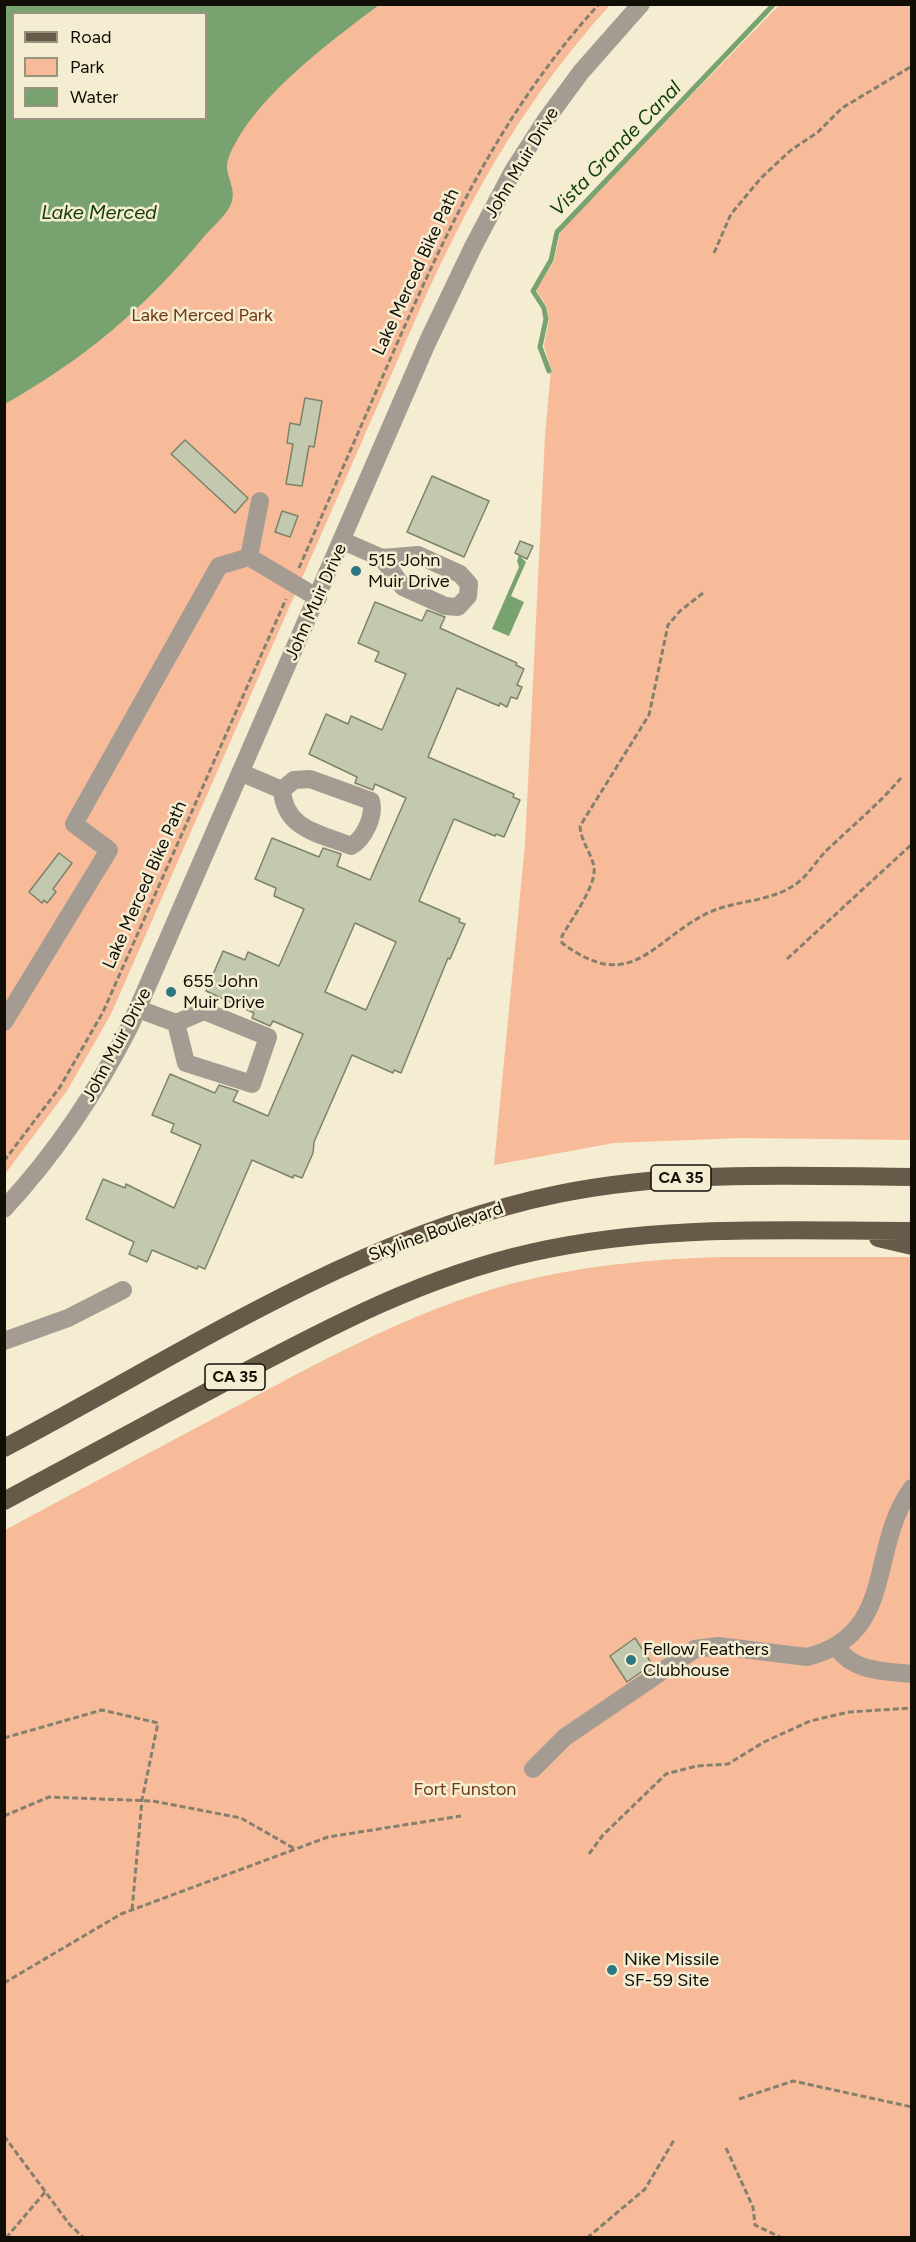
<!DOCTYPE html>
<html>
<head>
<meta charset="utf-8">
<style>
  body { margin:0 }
  #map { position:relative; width:916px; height:2242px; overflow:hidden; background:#f4edd1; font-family:Figtree,sans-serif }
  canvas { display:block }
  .frame { position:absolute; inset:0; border:6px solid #110e06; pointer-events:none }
  .legend { position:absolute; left:12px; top:12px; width:195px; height:108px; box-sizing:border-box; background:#f4edd1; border:2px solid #999480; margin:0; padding:8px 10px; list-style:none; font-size:18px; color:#110e06 }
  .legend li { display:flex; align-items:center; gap:12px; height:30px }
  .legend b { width:30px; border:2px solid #999480 }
</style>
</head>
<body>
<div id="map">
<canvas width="916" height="2242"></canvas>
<div class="frame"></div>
<ul class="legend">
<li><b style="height:8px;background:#685a49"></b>Road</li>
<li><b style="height:16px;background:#f7bb99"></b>Park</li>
<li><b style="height:16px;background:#78a371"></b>Water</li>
</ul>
</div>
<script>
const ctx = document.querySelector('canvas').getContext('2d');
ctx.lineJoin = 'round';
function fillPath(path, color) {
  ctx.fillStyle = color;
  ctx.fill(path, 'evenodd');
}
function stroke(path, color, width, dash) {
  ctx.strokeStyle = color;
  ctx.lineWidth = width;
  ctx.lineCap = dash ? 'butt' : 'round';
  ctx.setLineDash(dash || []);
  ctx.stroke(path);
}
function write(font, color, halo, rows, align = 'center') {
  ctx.font = font + ' Figtree,sans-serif';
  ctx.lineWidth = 5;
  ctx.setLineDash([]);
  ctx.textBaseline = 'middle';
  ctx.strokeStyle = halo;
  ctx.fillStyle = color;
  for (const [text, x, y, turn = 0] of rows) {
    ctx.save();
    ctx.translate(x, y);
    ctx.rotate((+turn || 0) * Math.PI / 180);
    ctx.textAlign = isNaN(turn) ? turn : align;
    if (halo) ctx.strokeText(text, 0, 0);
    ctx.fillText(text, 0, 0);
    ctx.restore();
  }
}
fillPath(new Path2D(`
  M 5,5 L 610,5 C 529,95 478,183 427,293 L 111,1014 L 67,1091 L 5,1174 ZM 14,14 L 206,14 L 206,118 L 14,118 Z
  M 779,5 L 911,5 L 911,1140 L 740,1138 L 614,1143 L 494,1165 L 525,844 L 545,436 L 551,369 L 544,346 L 549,319 L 547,307 L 536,290 L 554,261 L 560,233 L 569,221 Z
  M 721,1257 L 911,1257 L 911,2237 L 5,2238 L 5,1530 C 83,1488 162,1446 241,1404 C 328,1357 414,1311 510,1284 C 579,1266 650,1259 721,1257 Z`), '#f7bb99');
fillPath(new Path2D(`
  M 5,4 L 379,5 C 331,41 248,102 228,160 C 223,174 238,188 231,204 C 226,216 211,228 202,239 C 145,308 83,360 5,404 ZM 14,14 L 206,14 L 206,118 L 14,118 Z
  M 519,555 L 526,562 L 511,596 L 524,602 L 509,636 L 492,629 L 519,567 L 517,561 Z`), '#78a371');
stroke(new Path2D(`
  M 549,371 L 540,347 L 546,319 L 544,308 L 533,291 L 551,260 L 557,232 L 774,4`), '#78a371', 5);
const building = new Path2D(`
  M 305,398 L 322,401 L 314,447 L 309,446 L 302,486 L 286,484 L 293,444 L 287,443 L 290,423 L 300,425 Z
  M 185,440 L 248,498 L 235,513 L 171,454 Z
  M 432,476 L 489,501 L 464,557 L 407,532 Z
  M 282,511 L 298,516 L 290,537 L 275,532 Z
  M 520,541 L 533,546 L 527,559 L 515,553 Z
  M 375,602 L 422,621 L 427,610 L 445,617 L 440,628 L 517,663 L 516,665 L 524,669 L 517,685 L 522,687 L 517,699 L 511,697 L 507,707 L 500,703 L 499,706 L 457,688 L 428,757 L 514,794 L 513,797 L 520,800 L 504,837 L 496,834 L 495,836 L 454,819 L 419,901 L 460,919 L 459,922 L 465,924 L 450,959 L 448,958 L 401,1073 L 394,1070 L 393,1073 L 352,1055 L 314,1142 L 313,1153 L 302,1178 L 294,1175 L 293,1178 L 252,1160 L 205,1269 L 198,1266 L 197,1269 L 152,1250 L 147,1262 L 129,1254 L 134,1242 L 86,1219 L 103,1179 L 125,1188 L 126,1184 L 174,1208 L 201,1145 L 171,1132 L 174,1124 L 152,1115 L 170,1074 L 215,1093 L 219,1085 L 238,1091 L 233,1101 L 268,1116 L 303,1034 L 273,1021 L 270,1026 L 252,1018 L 254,1013 L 206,991 L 223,951 L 245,960 L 248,952 L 279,966 L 304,909 L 274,896 L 276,888 L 255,879 L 272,838 L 319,857 L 323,848 L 341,854 L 337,866 L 370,880 L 406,798 L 375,784 L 373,790 L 355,783 L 357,777 L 309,754 L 326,714 L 348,724 L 351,716 L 382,730 L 406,674 L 375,661 L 379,652 L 358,643 ZM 355,923 L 396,942 L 366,1010 L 325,992 Z
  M 59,853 L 72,863 L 53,889 L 56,892 L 47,903 L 44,900 L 42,903 L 29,892 Z
  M 635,1638 L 652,1664 L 627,1682 L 610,1656 Z`);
fillPath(building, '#c3c9af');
stroke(building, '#7d836a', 1.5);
stroke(new Path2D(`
  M 714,253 L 731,214 L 761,178 L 791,150 L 818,132 L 842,108 L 912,66
  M 299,568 C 330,497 361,426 392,355 C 449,225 502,111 599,4
  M 703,593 L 680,611 L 668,625 L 649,715 L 580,826 C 581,842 591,852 594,867 C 597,885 571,920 562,936 L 562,943 C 633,996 652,939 710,912 C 737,900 771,902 796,884 C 808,876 816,861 826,851 C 852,826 878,805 901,778
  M 787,959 L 912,844
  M 4,1161 L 60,1087 L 103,1012 L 286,599
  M 4,1738 L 102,1710 L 158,1723 L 142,1800 L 132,1910
  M 4,1816 L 49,1797 L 153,1801 L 241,1818 L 295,1849
  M 589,1854 L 603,1835 L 666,1774 L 697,1766 L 728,1764 L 764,1742 L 810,1721 L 849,1712 L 912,1708
  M 4,1983 L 121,1914 L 328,1837 L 461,1816
  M 739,2099 L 793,2081 L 912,2107
  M 4,2136 L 70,2225 L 84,2238
  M 726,2148 L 753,2207 L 755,2225 L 782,2238
  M 6,2238 L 46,2191
  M 587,2238 L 645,2189 L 674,2140`), '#85806e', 3, [6, 3]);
stroke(new Path2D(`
  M 343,541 L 382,558 L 403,587 L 445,606 L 458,607 L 468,596 L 469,584 L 460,574 L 418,555 L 382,558
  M 249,557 L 260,501
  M 242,773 L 282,790
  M 310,779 L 371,801 C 375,816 364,839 351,846 C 319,833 285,830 282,790 L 294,780 Z
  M 138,1009 L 176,1023 L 186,1063 L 252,1084 L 268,1037 L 204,1011 L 176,1023
  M 4,1022 L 109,850 L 74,824 L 219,566 L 249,557 L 318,598
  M 4,1209 C 55,1154 96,1093 130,1026 L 428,341 L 473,247 L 513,171 L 545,121 L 581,72 L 641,4
  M 4,1341 L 68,1318 L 123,1290
  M 836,1647 C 854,1672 883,1671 912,1674
  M 533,1769 L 565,1737 L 695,1649 L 718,1646 L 807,1657 C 898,1634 867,1549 912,1488`), '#a49c92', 18);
stroke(new Path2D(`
  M 878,1238 L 912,1246
  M 4,1448 C 183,1354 359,1235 558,1194 C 674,1170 794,1176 912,1177
  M 4,1501 C 80,1460 156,1420 231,1379 C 329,1327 425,1276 534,1252 C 658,1224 786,1231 912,1231`), '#685a49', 18);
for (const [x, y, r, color] of [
  [356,571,6,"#2f7681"],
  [171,992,6,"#2f7681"],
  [631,1660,6,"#2f7681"],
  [612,1970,6,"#2f7681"]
]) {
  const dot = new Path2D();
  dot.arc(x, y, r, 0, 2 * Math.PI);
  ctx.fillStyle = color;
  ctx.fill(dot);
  stroke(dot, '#f4edd1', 2);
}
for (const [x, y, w] of [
  [681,1178,60],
  [235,1377,60]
]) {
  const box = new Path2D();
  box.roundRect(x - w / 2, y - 13, w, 26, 4.5);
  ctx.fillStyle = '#f4edd1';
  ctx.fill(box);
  stroke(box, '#110e06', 1.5);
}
write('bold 16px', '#110e06', null, [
  ["CA 35",681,1178],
  ["CA 35",235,1377]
]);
write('18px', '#110e06', '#f4edd1', [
  ["John Muir Drive",522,163,-59],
  ["Lake Merced Bike Path",416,272,-65],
  ["John Muir Drive",316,602,-66],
  ["Lake Merced Bike Path",145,885,-66],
  ["John Muir Drive",117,1045,-62],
  ["Skyline Boulevard",436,1232,-20]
]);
write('18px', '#713914', '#f4edd1', [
  ["Lake Merced Park",202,316],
  ["Fort Funston",465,1790]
]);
write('18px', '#110e06', '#f4edd1', [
  ["515 John",368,561],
  ["Muir Drive",368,582],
  ["655 John",183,982],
  ["Muir Drive",183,1003],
  ["Fellow Feathers",643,1650],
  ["Clubhouse",643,1671],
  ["Nike Missile",624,1960],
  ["SF-59 Site",624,1981]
], 'left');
write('italic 20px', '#0f3c08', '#f4edd1', [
  ["Vista Grande Canal",616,149,-46],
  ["Lake Merced",99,213]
]);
</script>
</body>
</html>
